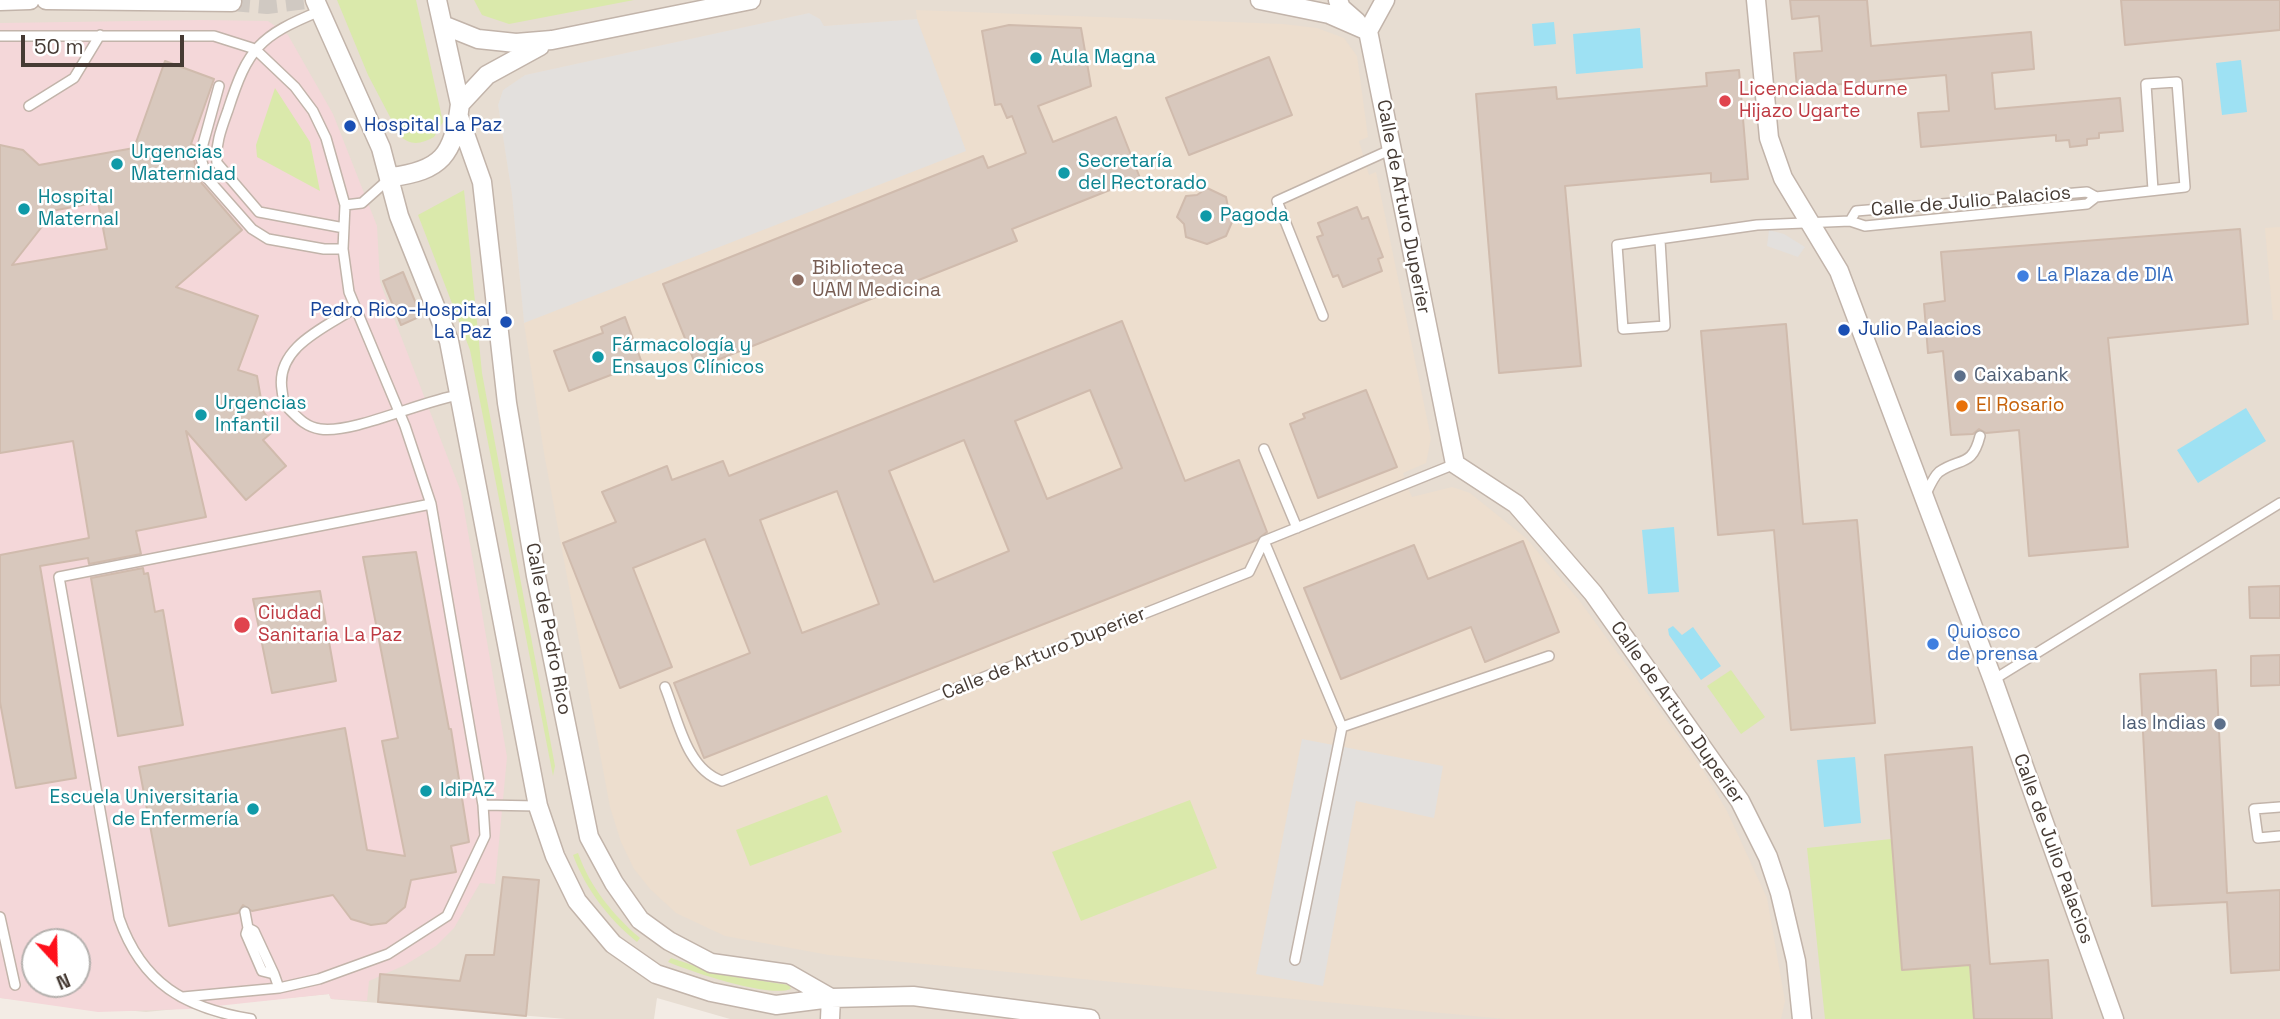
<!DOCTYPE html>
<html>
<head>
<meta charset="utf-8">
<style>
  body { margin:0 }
  #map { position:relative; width:2280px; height:1019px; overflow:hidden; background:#f3ece5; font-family:"Space Grotesk",sans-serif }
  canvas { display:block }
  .north { position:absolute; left:21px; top:928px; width:70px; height:70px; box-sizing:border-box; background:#fff; border:2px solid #b5b1ae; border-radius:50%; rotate:158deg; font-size:19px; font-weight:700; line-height:28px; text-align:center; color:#463b34 }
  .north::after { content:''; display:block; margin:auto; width:24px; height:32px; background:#ff101b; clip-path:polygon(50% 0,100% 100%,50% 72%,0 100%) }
  .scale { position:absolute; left:21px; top:35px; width:163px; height:32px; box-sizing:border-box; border:4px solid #463b34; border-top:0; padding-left:9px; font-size:21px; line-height:24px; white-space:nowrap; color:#463b34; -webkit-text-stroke:5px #fff; paint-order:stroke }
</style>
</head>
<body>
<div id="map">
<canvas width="2280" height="1019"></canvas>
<div class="north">N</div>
<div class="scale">50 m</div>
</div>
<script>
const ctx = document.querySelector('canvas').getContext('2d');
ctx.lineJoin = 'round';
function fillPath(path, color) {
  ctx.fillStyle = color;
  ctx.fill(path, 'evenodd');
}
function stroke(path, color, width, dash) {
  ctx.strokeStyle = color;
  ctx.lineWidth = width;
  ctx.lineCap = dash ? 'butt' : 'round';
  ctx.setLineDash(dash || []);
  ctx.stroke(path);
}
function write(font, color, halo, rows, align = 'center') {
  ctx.font = font + ' "Space Grotesk",sans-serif';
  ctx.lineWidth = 5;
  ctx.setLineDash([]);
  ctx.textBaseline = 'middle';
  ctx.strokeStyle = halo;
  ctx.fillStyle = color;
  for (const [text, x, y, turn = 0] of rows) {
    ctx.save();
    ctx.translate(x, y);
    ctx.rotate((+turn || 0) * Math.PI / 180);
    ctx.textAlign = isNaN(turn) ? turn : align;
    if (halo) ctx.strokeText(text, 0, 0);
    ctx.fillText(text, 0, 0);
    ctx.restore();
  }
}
fillPath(new Path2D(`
  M 0,0 L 2280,0 L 2280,1019 L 730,1019 L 657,998 L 654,1019 L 566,1019 L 331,999 L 329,994 L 146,1012 L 0,998 ZM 35,942 L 77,942 L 77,984 L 35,984 Z`), '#e7ddd2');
fillPath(new Path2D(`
  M 916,10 L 1283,24 L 1317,28 L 1344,38 L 1357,56 L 1368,137 L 1359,141 L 1369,175 L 1376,172 L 1431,438 L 1426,463 L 1403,473 L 1406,484 L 1412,497 L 1452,487 L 1470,493 L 1526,538 L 1579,600 L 1701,767 L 1727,811 L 1767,898 L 1785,1001 L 1781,1019 L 1505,1019 L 829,955 L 725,936 L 676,913 L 650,889 L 634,869 L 621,842 L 610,807 L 544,453 L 524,323 L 512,195 L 498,105 L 503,90 L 525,75 L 809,13 L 820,19 L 824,26 L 917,19 Z
  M 2280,227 L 2280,320 L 2273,320 L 2265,228 Z`), '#eddece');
fillPath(new Path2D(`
  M 201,20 L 268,21 L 288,35 L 333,114 L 377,226 L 380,282 L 461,492 L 507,757 L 495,884 L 480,883 L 454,928 L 436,946 L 405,965 L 369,981 L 367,1001 L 331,999 L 329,994 L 189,1009 L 98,1012 L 0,998 L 0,23 ZM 35,942 L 77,942 L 77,984 L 35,984 Z`), '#f4d7d9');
fillPath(new Path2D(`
  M 337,0 L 416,0 L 441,113 L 443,122 L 434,137 C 421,144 411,146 400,136 L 368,75 Z
  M 474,0 L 634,0 L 509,24 L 482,15 Z
  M 275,88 L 310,142 L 320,191 L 257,157 L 256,145 Z
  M 464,190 L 482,373 L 555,766 L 553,776 L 470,350 L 418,215 Z
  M 1731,670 L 1765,717 L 1741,734 L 1707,686 Z
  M 827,795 L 842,832 L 750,866 L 736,830 Z
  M 1190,800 L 1217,868 L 1081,921 L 1052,852 Z
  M 1891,839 L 1902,970 L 1970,965 L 1974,1019 L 1825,1019 L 1807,848 Z
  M 578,853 C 590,887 613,915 640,938 L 637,942 C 609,919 586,890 573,855 Z
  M 671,958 L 723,975 L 789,985 L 791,989 C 769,998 692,972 668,962 Z`), '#dae9ab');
fillPath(new Path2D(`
  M 809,13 L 820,19 L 824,26 L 917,19 L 966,151 L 524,323 L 512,195 L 498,105 L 503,90 L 525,75 Z
  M 1769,230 L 1784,234 L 1805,247 L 1798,257 L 1767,246 Z
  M 1302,739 L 1443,766 L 1434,818 L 1356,801 L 1323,986 L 1256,974 Z`), '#e3e0dd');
fillPath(new Path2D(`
  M 1554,22 L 1556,44 L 1534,46 L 1532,24 Z
  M 1640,28 L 1643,68 L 1576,74 L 1573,34 Z
  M 2241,60 L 2247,112 L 2222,115 L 2216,63 Z
  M 2246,408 L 2266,441 L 2198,483 L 2177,450 Z
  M 1674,527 L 1679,592 L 1648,594 L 1642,530 Z
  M 1673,626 L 1682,635 L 1693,627 L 1721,666 L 1701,680 L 1669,635 L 1668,629 Z
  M 1855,757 L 1861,823 L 1824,827 L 1817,760 Z`), '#9ee1f3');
const building = new Path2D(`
  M 1790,0 L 1867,0 L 1871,46 L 2031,32 L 2034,69 L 1992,73 L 1995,109 L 2120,98 L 2123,131 L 2099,133 L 2099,138 L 2087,139 L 2087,145 L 2070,147 L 2069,140 L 2056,141 L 2056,135 L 1921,147 L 1918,113 L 1949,111 L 1946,75 L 1797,88 L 1794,53 L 1822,51 L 1819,16 L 1792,19 Z
  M 2121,0 L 2280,0 L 2280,30 L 2125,45 Z
  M 1009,25 L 1081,28 L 1091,86 L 1038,106 L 1053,142 L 1116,117 L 1140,178 L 1012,229 L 1017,241 L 697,368 L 663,284 L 983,156 L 988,168 L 1026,153 L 1012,116 L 1007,118 L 1001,104 L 995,105 L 982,31 Z
  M 1269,57 L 1292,115 L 1189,155 L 1166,98 Z
  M 165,61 L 214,79 L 191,144 L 195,146 L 193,156 L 199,180 L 242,230 L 176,287 L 258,316 L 238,370 L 257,376 L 263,411 L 276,429 L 263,440 L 286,466 L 246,500 L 186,431 L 206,517 L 136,531 L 141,554 L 89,564 L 88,558 L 40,566 L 76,778 L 16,788 L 0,702 L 0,555 L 89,538 L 73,441 L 0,453 L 0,145 L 23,150 L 39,165 L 134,148 ZM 98,202 L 107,249 L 12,265 L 44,224 L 47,212 Z
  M 1739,70 L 1748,179 L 1711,182 L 1711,173 L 1565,186 L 1581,366 L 1499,373 L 1476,94 L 1556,87 L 1557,99 L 1707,86 L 1706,73 Z
  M 1207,188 L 1226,197 L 1229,212 L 1235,215 L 1226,236 L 1207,244 L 1186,237 L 1184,224 L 1177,217 L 1186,196 L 1197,195 Z
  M 1357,207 L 1362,219 L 1368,217 L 1378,244 L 1383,257 L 1378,259 L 1382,271 L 1343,287 L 1338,275 L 1333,277 L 1317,237 L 1323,235 L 1318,223 Z
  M 2240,229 L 2248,324 L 2108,338 L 2128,547 L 2029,556 L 2019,430 L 1986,433 L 1979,429 L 1973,434 L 1951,435 L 1943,351 L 1928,353 L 1924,304 L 1945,301 L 1941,252 Z
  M 403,272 L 421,316 L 401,325 L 383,281 Z
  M 625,317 L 642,363 L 569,391 L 554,351 L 603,333 L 601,327 Z
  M 1122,321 L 1185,481 L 1239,460 L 1267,532 L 1257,540 L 704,758 L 674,683 L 750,653 L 705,539 L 633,568 L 672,667 L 620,688 L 563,543 L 616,522 L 602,492 L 667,466 L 672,480 L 723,461 L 729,476 ZM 1090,390 L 1122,468 L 1047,499 L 1015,421 ZM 964,440 L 1009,551 L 934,582 L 889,471 ZM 837,491 L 879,604 L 802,633 L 760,520 Z
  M 1786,324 L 1803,524 L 1857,520 L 1875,723 L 1791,730 L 1774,530 L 1718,535 L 1701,331 Z
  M 1366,390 L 1397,467 L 1318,498 L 1290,424 L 1305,418 L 1303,414 Z
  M 1523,541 L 1559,632 L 1485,662 L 1471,627 L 1341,679 L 1304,588 L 1414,545 L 1428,579 Z
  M 416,552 L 449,729 L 451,729 L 469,842 L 451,846 L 456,872 L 411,880 L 405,907 L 386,923 L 371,925 L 351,919 L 333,895 L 252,911 L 243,905 L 238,913 L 169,926 L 139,767 L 345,728 L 367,850 L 405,856 L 382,741 L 398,738 L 363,557 Z
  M 143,568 L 144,574 L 148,573 L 155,612 L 163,610 L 183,725 L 118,736 L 91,578 Z
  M 2280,586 L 2280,618 L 2250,618 L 2249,587 Z
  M 320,591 L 336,681 L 272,693 L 253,599 Z
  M 2280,655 L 2280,685 L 2251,686 L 2251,656 Z
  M 2216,670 L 2227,893 L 2280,890 L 2280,970 L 2231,973 L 2227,902 L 2152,906 L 2140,674 Z
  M 1972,747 L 1990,964 L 2048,960 L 2052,1019 L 1974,1019 L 1970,965 L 1902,970 L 1885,755 Z
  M 503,877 L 539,880 L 526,1016 L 378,1002 L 380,974 L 460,981 L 466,955 L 494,955 Z`);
fillPath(building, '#d8c8bd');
stroke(building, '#d0bbad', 2);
stroke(new Path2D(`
  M 232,2 L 267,5 L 307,0`), '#d0c9c2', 18, [18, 9]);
const service = new Path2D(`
  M 320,11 C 259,36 248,48 228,110 C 222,127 215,144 217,163 L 259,212 L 344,228
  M 0,36 L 214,36 L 255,49 L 295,87 L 313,111 L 326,138 L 345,205 L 343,249 L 349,292 L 405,426 L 431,504 L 483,805 L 538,806
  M 219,86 L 200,155 L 207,178 L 252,229 L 268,239 L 324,249 L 343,249
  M 29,106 L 74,78 L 100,35
  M 345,205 L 362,203 L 390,178
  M 1850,221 L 1856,211 L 2087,192 L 2096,197
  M 1660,240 L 1665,326 L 1623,329 L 1617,245 L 1757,225 L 1850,221 L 1865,226 L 2087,204 L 2096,197 L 2185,187 L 2177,82 L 2146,84 L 2153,190
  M 355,308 C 326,327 275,347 282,390 C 283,398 283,403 289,409 C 298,418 306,427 320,429 C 353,434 421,401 459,395
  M 1323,316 L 1277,201 L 1392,149
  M 1264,449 L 1297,528
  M 1924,498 C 1928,490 1933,477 1939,472 C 1960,457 1972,468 1980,436
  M 1264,541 L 1342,727 L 1295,960
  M 1993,680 L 2280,503
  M 665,687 C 678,719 686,769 722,781 L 1249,572 L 1264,541 L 1455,464
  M 1342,727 L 1549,656
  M 2280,807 L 2254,809 L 2258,838 L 2280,836
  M 245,912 L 248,928 L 246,934 L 262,971 L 274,974 L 279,988
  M 0,917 L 15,985
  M 248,928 L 254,931 L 274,974
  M 183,997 L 279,988 L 319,979 L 388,954 L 447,916 L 485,836 L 483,805
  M 251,1019 C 185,1008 142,984 119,918 L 59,577 L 431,504`);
const minor = new Path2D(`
  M 46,0 L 232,2
  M 315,0 L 381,148 L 399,216 L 449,341 L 538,806 L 555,856 L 577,901 L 613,944 L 656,974 L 711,992 L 776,1005 L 831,998 L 913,996 L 1090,1019
  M 1260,0 L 1329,14 L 1368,31
  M 1338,0 L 1341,8 L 1357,22
  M 1756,0 L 1769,138 L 1783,178 L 1839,271 L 1993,680 L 2114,1019
  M 0,1 L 30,0
  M 443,25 L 478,39 L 516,43 L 552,40 L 751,0
  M 1368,31 L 1455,464 L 1516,504 L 1593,593 L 1740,801 L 1768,857 L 1780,893 L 1796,961 L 1802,1019
  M 1368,31 L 1385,0
  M 460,104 L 487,75 L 540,46
  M 459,117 L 482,182 L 507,403 L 536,576 L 589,837 L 614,883 L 640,920 L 669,941 L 711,963 L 789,974 L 831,998
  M 391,177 C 441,171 454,155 460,104 L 437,0
  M 830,1019 L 831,998`);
stroke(service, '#c2b4aa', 12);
stroke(minor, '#c2b4aa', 21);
stroke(service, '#fff', 9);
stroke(minor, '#fff', 18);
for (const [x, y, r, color] of [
  [1036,58,7,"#0f9aa8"],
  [1725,101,7,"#e0444e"],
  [350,126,7,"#1a4fb4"],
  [117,164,7,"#0f9aa8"],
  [1064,173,7,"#0f9aa8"],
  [24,209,7,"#0f9aa8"],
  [1206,216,7,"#0f9aa8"],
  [2023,276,7,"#3f7fe0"],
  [798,280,7,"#8d6e63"],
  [506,322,7,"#1a4fb4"],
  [1844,330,7,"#1a4fb4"],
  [598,357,7,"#0f9aa8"],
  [1960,376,7,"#5c6f8a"],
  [1962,406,7,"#e8710a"],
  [201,415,7,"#0f9aa8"],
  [242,625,9,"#e0444e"],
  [1933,644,7,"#3f7fe0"],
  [2220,724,7,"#5c6f8a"],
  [426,791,7,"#0f9aa8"],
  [253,809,7,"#0f9aa8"]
]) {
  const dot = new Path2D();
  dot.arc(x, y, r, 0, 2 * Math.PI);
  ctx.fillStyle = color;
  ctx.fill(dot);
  stroke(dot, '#fff', 2.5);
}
write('19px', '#0d838f', '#fff', [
  ["Aula Magna",1050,58],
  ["Urgencias",131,153],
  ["Maternidad",131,175],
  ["Secretaría",1078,162],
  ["del Rectorado",1078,184],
  ["Hospital",38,198],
  ["Maternal",38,220],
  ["Pagoda",1220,216],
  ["Fármacología y",612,346],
  ["Ensayos Clínicos",612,368],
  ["Urgencias",215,404],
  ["Infantil",215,426],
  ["IdiPAZ",440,791],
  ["Escuela Universitaria",239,798,"right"],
  ["de Enfermería",239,820,"right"]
], 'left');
write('19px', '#be3a42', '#fff', [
  ["Licenciada Edurne",1739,90],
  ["Hijazo Ugarte",1739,112],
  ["Ciudad",258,614],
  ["Sanitaria La Paz",258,636]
], 'left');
write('19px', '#164399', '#fff', [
  ["Hospital La Paz",364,126],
  ["Pedro Rico-Hospital",492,311,"right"],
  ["La Paz",492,333,"right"],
  ["Julio Palacios",1858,330]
], 'left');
write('19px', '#463b34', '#fff', [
  ["Calle de Julio Palacios",1971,202,-5],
  ["Calle de Arturo Duperier",1403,207,79],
  ["Calle de Pedro Rico",548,629,79],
  ["Calle de Arturo Duperier",1044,654,-22],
  ["Calle de Arturo Duperier",1677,713,55],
  ["Calle de Julio Palacios",2053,849,70]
]);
write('19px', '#785e54', '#fff', [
  ["Biblioteca",812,269],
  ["UAM Medicina",812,291]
], 'left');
write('19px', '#366cbe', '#fff', [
  ["La Plaza de DIA",2037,276],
  ["Quiosco",1947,633],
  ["de prensa",1947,655]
], 'left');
write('19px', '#4e5e75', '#fff', [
  ["Caixabank",1974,376],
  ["las Indias",2206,724,"right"]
], 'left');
write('19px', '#c56008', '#fff', [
  ["El Rosario",1976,406]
], 'left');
</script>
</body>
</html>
